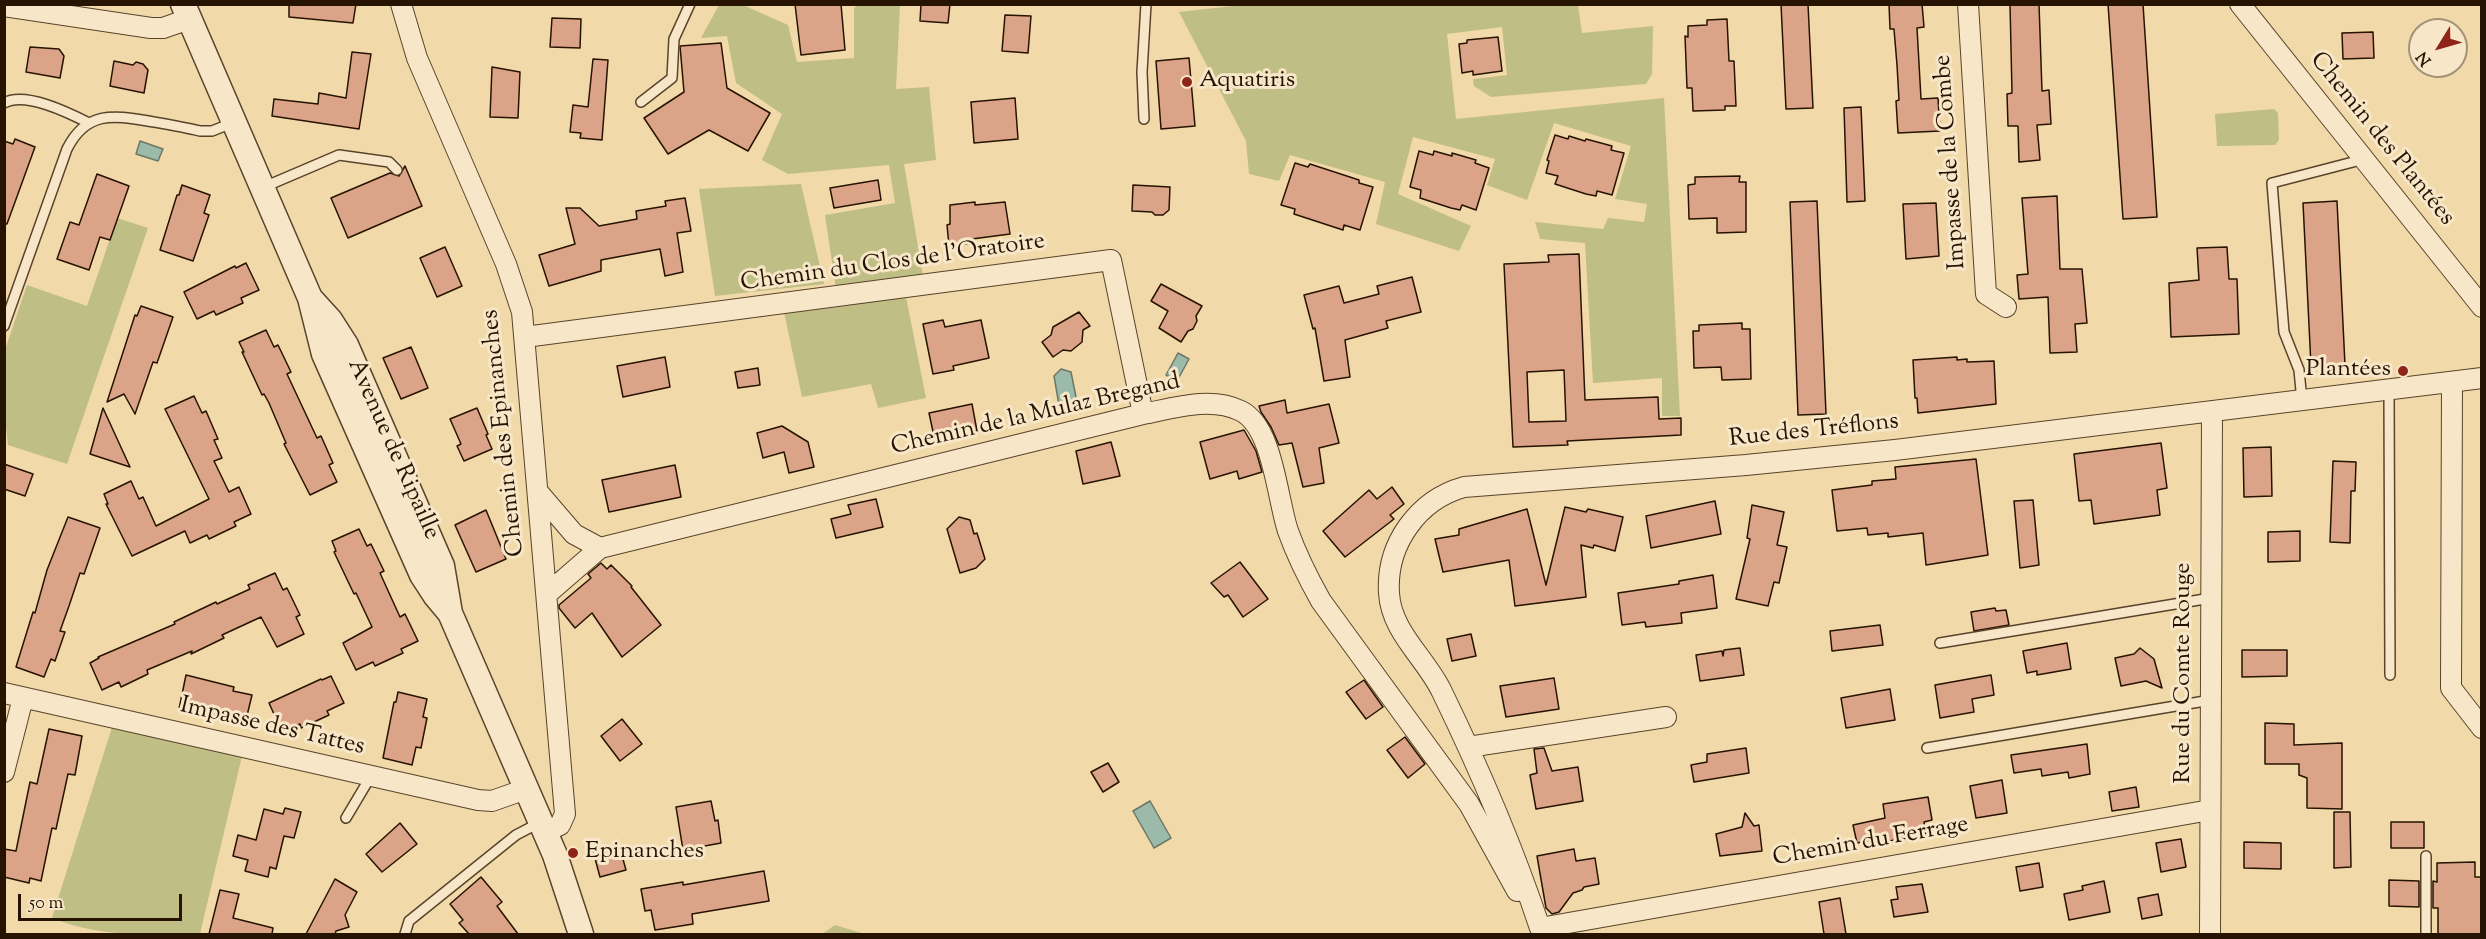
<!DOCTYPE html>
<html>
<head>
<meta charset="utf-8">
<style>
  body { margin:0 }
  #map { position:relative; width:2486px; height:939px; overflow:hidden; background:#f2d9a9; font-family:"Sorts Mill Goudy",serif }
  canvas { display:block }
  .frame { position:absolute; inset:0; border:6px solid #261301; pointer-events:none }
  .north { position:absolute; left:2408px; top:18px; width:60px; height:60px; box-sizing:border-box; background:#f7e6c7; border:2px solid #a39278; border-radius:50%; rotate:233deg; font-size:16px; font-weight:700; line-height:24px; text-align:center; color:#261301 }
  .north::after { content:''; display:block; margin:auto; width:21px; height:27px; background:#8f2418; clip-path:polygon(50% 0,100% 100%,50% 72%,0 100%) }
  .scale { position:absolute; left:18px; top:894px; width:164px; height:27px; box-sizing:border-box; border:3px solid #261301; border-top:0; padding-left:8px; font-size:18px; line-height:21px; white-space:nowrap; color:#261301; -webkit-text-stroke:4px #f7e6c7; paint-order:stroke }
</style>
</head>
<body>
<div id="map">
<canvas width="2486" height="939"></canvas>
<div class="frame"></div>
<div class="north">N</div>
<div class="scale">50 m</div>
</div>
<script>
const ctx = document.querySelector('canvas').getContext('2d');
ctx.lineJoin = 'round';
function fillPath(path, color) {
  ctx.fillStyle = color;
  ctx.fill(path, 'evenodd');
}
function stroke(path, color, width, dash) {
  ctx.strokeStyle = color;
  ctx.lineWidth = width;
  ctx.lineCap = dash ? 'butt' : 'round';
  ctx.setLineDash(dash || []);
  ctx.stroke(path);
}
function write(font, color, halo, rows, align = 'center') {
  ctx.font = font + ' "Sorts Mill Goudy",serif';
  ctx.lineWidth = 6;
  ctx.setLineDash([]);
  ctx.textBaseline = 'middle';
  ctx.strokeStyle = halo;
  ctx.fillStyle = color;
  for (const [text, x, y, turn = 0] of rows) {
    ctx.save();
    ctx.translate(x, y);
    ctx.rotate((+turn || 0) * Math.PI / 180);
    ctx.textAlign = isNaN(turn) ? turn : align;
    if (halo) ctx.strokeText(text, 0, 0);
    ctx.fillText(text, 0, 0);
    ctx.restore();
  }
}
fillPath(new Path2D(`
  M 1251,4 L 1578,5 L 1582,33 L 1653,26 L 1652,74 L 1646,84 L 1491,97 L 1474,86 L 1473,79 L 1507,75 L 1502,27 L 1447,34 L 1456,119 L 1664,98 L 1680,416 L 1662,416 L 1662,378 L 1593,383 L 1585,243 L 1540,239 L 1535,222 L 1603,229 L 1608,218 L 1644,222 L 1647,204 L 1615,199 L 1631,146 L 1554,123 L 1527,200 L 1487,185 L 1495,159 L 1413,137 L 1398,194 L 1471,226 L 1459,251 L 1376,224 L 1385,182 L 1290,155 L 1279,181 L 1249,174 L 1246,141 L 1179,12 Z
  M 719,5 L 743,5 L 788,25 L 797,62 L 854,58 L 854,8 L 858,5 L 900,5 L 896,89 L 929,87 L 936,160 L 904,164 L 923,276 L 836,289 L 825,215 L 895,203 L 889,165 L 788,174 L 762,160 L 782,114 L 736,83 L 727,36 L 701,38 Z
  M 2274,109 L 2278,113 L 2279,140 L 2275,145 L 2217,146 L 2215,114 Z
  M 801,184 L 824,284 L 715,296 L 699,189 Z
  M 117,218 L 148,228 L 67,464 L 8,445 L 5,418 L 5,350 L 27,285 L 87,306 Z
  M 906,297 L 926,398 L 878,408 L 871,384 L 802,397 L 784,312 Z
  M 112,727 L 242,756 L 200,934 C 149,934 100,938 52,918 Z
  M 835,925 L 865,934 L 822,934 Z`), '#bfbe85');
const water = new Path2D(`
  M 140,141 L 163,149 L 158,161 L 136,154 Z
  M 1178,353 L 1189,359 L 1177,381 L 1166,375 Z
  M 1061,369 L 1071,372 L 1077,402 L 1059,405 L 1054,376 Z
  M 1150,801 L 1171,838 L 1154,848 L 1133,811 Z`);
fillPath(water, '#9bbaaa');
stroke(water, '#6c7766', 1.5);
const building = new Path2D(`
  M 289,4 L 356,4 L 353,23 L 289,17 Z
  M 795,4 L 841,4 L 845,50 L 801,55 Z
  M 921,4 L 950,4 L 948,23 L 920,21 Z
  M 1781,4 L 1808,4 L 1813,108 L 1786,109 Z
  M 1889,4 L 1922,4 L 1924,27 L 1917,28 L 1921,99 L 1938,98 L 1940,131 L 1898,133 L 1896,101 L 1899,100 L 1897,65 L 1894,29 L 1890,29 Z
  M 2010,4 L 2039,4 L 2042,91 L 2049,90 L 2051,124 L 2037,125 L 2040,160 L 2019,162 L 2018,126 L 2008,126 L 2007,94 L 2012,93 Z
  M 2108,4 L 2143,4 L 2157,217 L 2123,219 Z
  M 1005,15 L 1031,16 L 1028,53 L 1002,51 Z
  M 552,18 L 581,19 L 580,48 L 550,47 Z
  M 1727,19 L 1729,61 L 1734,61 L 1736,106 L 1725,106 L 1725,110 L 1693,111 L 1692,88 L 1687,88 L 1685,36 L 1688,37 L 1688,26 L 1707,25 L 1707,20 Z
  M 2373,32 L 2374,58 L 2343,59 L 2342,33 Z
  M 1498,37 L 1502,71 L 1473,75 L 1473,71 L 1462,73 L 1459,44 L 1467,43 L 1467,40 Z
  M 721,43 L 727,88 L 770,113 L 748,151 L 709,130 L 668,154 L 644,118 L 684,92 L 680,46 Z
  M 30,47 L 59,49 L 64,56 L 60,78 L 26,72 Z
  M 352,52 L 371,54 L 359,129 L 272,116 L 274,99 L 318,104 L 319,93 L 346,98 Z
  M 1189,58 L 1195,126 L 1161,129 L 1156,61 Z
  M 593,59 L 608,60 L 602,140 L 580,138 L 581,133 L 570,132 L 573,105 L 588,107 Z
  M 114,61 L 133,65 L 136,62 L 143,64 L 148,70 L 144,93 L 110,86 Z
  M 492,67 L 520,72 L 518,118 L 490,117 Z
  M 1015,98 L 1018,139 L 974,143 L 971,102 Z
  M 1861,107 L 1865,201 L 1847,202 L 1844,108 Z
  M 1555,135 L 1568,139 L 1569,136 L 1585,141 L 1586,139 L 1612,146 L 1611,150 L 1624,153 L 1612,195 L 1597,191 L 1596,196 L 1586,194 L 1555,184 L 1558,176 L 1546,173 L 1549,161 L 1547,160 Z
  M 15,139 L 35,147 L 7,224 L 4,224 L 4,141 L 13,144 Z
  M 1419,151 L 1433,155 L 1434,151 L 1452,156 L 1452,153 L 1476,160 L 1475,163 L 1489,168 L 1476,210 L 1462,205 L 1460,210 L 1451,208 L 1420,198 L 1421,190 L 1410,187 Z
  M 1295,163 L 1308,167 L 1310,164 L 1359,180 L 1359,183 L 1373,187 L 1360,230 L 1344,225 L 1343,230 L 1294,214 L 1295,209 L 1281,205 Z
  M 405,166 L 422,206 L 348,238 L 331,198 L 390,173 L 399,176 Z
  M 97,174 L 129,186 L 110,240 L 100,237 L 89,270 L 57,259 L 70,222 L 79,225 Z
  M 1740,176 L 1739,182 L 1746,182 L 1746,232 L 1717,233 L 1717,218 L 1689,219 L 1688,185 L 1695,184 L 1695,177 Z
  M 878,180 L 881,200 L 834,208 L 830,188 Z
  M 182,185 L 210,195 L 204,213 L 209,215 L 193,261 L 160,250 L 177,195 L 179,195 Z
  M 1133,185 L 1170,187 L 1169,210 L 1163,215 L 1155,215 L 1152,212 L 1132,211 Z
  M 2057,196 L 2060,269 L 2082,269 L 2087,323 L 2075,324 L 2077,352 L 2050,353 L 2048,297 L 2019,299 L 2017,275 L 2028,274 L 2022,198 Z
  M 685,198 L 691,231 L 677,233 L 683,272 L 665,276 L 660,249 L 601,260 L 601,271 L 549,286 L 539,255 L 575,244 L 566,208 L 580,208 L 599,226 L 637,219 L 636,211 L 666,206 L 665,201 Z
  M 1817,201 L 1826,414 L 1798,415 L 1790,202 Z
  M 2337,201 L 2345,365 L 2311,366 L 2303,203 Z
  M 975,202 L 975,205 L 1005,202 L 1010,234 L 972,239 L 973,243 L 949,246 L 947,225 L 950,224 L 950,205 Z
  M 1936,203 L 1939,256 L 1906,259 L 1903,204 Z
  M 445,247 L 462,286 L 437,297 L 420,258 Z
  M 2227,247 L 2229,279 L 2237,279 L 2239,334 L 2171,337 L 2169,283 L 2199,280 L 2197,248 Z
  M 1579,254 L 1585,400 L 1658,397 L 1659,419 L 1681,418 L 1681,435 L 1567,441 L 1568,445 L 1513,447 L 1504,264 L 1549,262 L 1548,255 ZM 1564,370 L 1566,421 L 1529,422 L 1527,372 Z
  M 246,263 L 259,290 L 241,298 L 243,303 L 216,315 L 214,311 L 197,319 L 184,292 L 235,266 L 236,268 Z
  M 1412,277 L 1421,312 L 1386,321 L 1388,328 L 1345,340 L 1350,377 L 1324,381 L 1315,328 L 1313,329 L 1304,295 L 1339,286 L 1344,303 L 1379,294 L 1377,286 Z
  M 1161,284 L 1202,306 L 1196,316 L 1197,321 L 1193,329 L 1188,331 L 1181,342 L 1159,328 L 1168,311 L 1151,301 Z
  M 141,306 L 173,317 L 157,363 L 153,362 L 135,414 L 124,394 L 107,402 L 135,315 L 137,316 Z
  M 1079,312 L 1090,326 L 1083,330 L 1082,342 L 1071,351 L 1063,350 L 1053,357 L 1042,342 L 1051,335 L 1053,327 Z
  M 943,320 L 945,327 L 981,320 L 989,358 L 953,366 L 954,370 L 933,374 L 923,324 Z
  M 1742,323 L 1742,329 L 1750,329 L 1751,379 L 1722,380 L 1721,367 L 1694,368 L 1693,331 L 1699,331 L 1699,325 Z
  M 266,330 L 274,347 L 278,345 L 291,372 L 287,374 L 317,438 L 321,436 L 333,463 L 329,465 L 337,482 L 310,495 L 284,444 L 286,443 L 269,403 L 264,394 L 262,395 L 242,352 L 244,352 L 239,342 Z
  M 411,347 L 428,388 L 401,399 L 383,358 Z
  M 665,357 L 670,387 L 623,397 L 617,366 Z
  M 1957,357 L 1957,360 L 1967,359 L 1967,362 L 1994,361 L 1996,404 L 1918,413 L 1917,398 L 1915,398 L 1913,360 Z
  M 758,368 L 760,385 L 738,388 L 735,372 Z
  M 194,396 L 202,413 L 206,411 L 218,439 L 214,440 L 222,458 L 214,461 L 229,492 L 239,487 L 251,514 L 234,522 L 236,526 L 209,539 L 207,535 L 190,543 L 185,531 L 132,556 L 106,504 L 108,504 L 104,494 L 131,481 L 139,499 L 143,497 L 156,526 L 209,499 L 165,409 Z
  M 1285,400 L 1287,413 L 1329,404 L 1339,443 L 1319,448 L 1324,483 L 1303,487 L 1292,443 L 1279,445 L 1271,427 L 1261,412 L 1259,406 Z
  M 972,404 L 977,431 L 935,441 L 929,413 Z
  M 103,408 L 130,467 L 90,454 Z
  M 477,408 L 488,434 L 486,435 L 492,449 L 464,461 L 457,446 L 461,444 L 450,419 Z
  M 782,426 L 808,442 L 814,467 L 789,473 L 784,452 L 763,458 L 757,433 Z
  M 1244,430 L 1256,451 L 1262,472 L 1239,479 L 1237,471 L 1210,479 L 1200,442 Z
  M 1111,442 L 1120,476 L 1083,484 L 1076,451 Z
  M 2161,443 L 2167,488 L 2157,490 L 2160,515 L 2094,524 L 2091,500 L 2079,501 L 2074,454 Z
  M 2271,447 L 2272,496 L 2244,497 L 2243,448 Z
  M 1976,459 L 1988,555 L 1926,565 L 1923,533 L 1888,537 L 1888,533 L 1868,535 L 1867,528 L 1837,531 L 1832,490 L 1872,485 L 1872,481 L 1896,479 L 1895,467 Z
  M 2333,461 L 2356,462 L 2355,491 L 2351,491 L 2350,543 L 2330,542 Z
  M 4,464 L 33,474 L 25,496 L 4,489 Z
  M 675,465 L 681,497 L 609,512 L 602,480 Z
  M 1392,487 L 1404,504 L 1390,515 L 1394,519 L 1345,557 L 1323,531 L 1369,490 L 1377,499 Z
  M 876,499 L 883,527 L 836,538 L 831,519 L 851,514 L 848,505 Z
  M 2033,500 L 2039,565 L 2020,568 L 2014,501 Z
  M 1715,501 L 1721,534 L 1651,548 L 1646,516 Z
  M 1752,505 L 1784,512 L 1777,545 L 1787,547 L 1779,583 L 1774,582 L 1768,606 L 1736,599 L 1750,539 L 1747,538 Z
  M 1565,507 L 1586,512 L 1588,509 L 1623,517 L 1615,551 L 1594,545 L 1593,548 L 1581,545 L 1586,597 L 1515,606 L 1509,560 L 1443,572 L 1435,539 L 1459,535 L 1459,529 L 1527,509 L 1546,585 Z
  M 486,510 L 506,559 L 476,572 L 455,525 Z
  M 68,517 L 100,528 L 84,574 L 80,573 L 69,606 L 60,631 L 65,632 L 55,661 L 51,659 L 44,677 L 16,667 L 33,612 L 35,613 L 47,570 Z
  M 959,517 L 970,520 L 974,534 L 977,533 L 985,559 L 976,568 L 960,573 L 947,529 Z
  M 359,529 L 367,546 L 371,544 L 384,571 L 380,573 L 400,617 L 405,614 L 418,641 L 401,649 L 403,653 L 375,666 L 373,662 L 356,670 L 343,643 L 372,627 L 356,593 L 354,594 L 334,552 L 336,551 L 332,541 Z
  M 2300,531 L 2300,561 L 2268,562 L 2268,532 Z
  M 1240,562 L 1268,599 L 1243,617 L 1228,595 L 1224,597 L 1211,583 Z
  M 601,563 L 607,569 L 611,565 L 632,586 L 631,587 L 661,625 L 622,657 L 592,613 L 575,628 L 559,608 L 559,605 L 591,578 L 588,574 Z
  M 275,573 L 283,590 L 287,588 L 300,615 L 296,617 L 304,634 L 277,647 L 261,617 L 222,635 L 224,638 L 191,654 L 192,651 L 147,670 L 148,674 L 121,687 L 119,682 L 102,690 L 90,663 L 99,658 L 98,657 L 175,624 L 174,622 L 216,602 L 217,604 L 250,589 L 248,585 Z
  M 1713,575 L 1717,608 L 1681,613 L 1682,623 L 1646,627 L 1645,622 L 1622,625 L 1618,593 L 1679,584 L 1679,581 Z
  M 1995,608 L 1996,611 L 2006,610 L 2009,625 L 1974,631 L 1971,612 Z
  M 1880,625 L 1883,645 L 1832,651 L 1830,631 Z
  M 1471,634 L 1476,656 L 1452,661 L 1447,639 Z
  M 2067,643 L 2071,669 L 2037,675 L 2037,671 L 2027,673 L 2023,651 Z
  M 1740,648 L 1744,675 L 1700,681 L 1696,655 L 1722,651 L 1723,656 L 1724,650 Z
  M 2140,648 L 2154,659 L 2162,688 L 2146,681 L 2121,686 L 2115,658 L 2134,654 Z
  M 2242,650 L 2287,650 L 2287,676 L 2242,677 Z
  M 186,675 L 234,687 L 233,691 L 252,695 L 245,724 L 235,722 L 234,724 L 179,709 Z
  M 1991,675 L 1994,695 L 1972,699 L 1974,712 L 1940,718 L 1935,685 Z
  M 331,676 L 344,703 L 327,711 L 329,715 L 301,728 L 300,724 L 282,732 L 269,703 L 321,679 L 322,680 Z
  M 1554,678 L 1559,709 L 1506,717 L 1500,686 Z
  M 1364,680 L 1383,707 L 1366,719 L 1346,692 Z
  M 1890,689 L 1895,720 L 1846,728 L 1841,698 Z
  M 398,692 L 427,699 L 423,717 L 427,718 L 421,748 L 416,747 L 412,765 L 383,758 L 394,702 L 396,702 Z
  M 622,719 L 642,744 L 620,761 L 601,736 Z
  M 2265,723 L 2294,724 L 2294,745 L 2342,743 L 2342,809 L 2307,808 L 2307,778 L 2299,775 L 2299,764 L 2265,764 Z
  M 49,729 L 82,736 L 75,775 L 68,774 L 56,829 L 52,828 L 41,881 L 30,878 L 29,883 L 4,877 L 4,849 L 16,851 L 30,782 L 37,784 Z
  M 1405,737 L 1425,764 L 1408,778 L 1387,750 Z
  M 2087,744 L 2090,774 L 2069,778 L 2068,772 L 2042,776 L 2041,769 L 2014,773 L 2011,755 Z
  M 1544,748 L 1552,771 L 1578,767 L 1583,801 L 1536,809 L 1530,775 L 1537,773 L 1534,749 Z
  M 1746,748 L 1749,773 L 1694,782 L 1691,765 L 1707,762 L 1707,754 Z
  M 1108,763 L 1119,782 L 1103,792 L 1091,772 Z
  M 2002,780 L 2007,813 L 1976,818 L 1970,786 Z
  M 2136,787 L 2139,807 L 2112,811 L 2109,792 Z
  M 1928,797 L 1932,820 L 1924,822 L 1926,835 L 1889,841 L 1888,837 L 1857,843 L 1853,825 L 1885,818 L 1883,804 Z
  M 711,801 L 715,821 L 718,820 L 721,843 L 683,850 L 676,807 Z
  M 285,808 L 301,812 L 294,838 L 284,836 L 276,869 L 270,867 L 268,877 L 245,871 L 248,860 L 233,856 L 238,835 L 256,840 L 264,809 L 283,814 Z
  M 2334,812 L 2350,812 L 2351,867 L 2334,868 Z
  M 1745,813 L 1754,826 L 1759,825 L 1762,851 L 1720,856 L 1716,834 L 1742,827 Z
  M 2391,822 L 2424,822 L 2424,848 L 2391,848 Z
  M 400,823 L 417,844 L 382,872 L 366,854 Z
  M 2181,839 L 2186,867 L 2161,872 L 2156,843 Z
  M 2244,842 L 2281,843 L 2281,869 L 2244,868 Z
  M 619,845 L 626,870 L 600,877 L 593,851 Z
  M 1574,849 L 1576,861 L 1595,858 L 1599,884 L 1584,887 L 1582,890 L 1573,893 L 1559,912 L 1552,914 L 1546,908 L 1537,856 Z
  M 2475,862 L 2475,877 L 2481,877 L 2481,934 L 2438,934 L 2438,908 L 2433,908 L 2433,881 L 2437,882 L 2437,863 Z
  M 2039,863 L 2043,887 L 2020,891 L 2016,867 Z
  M 764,871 L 769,901 L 692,914 L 693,924 L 655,930 L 651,910 L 645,911 L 641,889 L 683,882 L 683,885 Z
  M 481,877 L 502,902 L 497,906 L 518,934 L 469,934 L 459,923 L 463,920 L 450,904 Z
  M 335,879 L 357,892 L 345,915 L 349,927 L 336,931 L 335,934 L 306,934 Z
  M 2389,880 L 2419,881 L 2419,907 L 2389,906 Z
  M 2104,881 L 2110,912 L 2069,920 L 2064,894 L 2083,890 L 2082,886 Z
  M 1922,884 L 1928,912 L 1894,917 L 1891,900 L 1898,899 L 1896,887 Z
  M 220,890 L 239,894 L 233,918 L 273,928 L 272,934 L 209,934 Z
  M 2158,894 L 2162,915 L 2142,919 L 2138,898 Z
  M 1840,898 L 1846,934 L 1824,934 L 1819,902 Z`);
fillPath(building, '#dba387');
stroke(building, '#261301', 1.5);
const service = new Path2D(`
  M 641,102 L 672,78 L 674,39 L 690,4
  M 4,103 C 25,91 69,113 89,123
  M 1144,119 L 1142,72 L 1146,4
  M 264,187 L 339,155 L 389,162 L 397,170
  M 4,326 L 67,149 C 86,111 113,115 148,121 C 165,124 183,127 200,131 L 212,131 L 232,123
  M 2389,390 L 2390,675
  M 2302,401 L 2299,370 L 2284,332 L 2272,183 L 2353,162 L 2362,157
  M 1940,643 L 2211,598
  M 1927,748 L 2211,700
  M 346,818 L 371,776
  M 2426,856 L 2426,934
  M 405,934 L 409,921 L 516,835 L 539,823`);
const minor = new Path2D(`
  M 401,4 L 417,58 L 506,264 L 522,312 L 565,814 L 560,825 L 545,832
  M 1968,4 L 1986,294 L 2006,307
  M 2240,4 L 2482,307
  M 4,6 L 151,28 L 163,28 L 189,19
  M 525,337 L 1111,260 L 1143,414
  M 2452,382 L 2451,688 L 2482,728
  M 538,492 L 574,534 L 600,548
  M 547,594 L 600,548 L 1143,414 C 1174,408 1211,396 1241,411 C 1273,427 1277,498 1288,531 C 1297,556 1308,578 1321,601 L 1469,804 L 1517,891
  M 4,693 L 478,800 L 492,801 L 526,789
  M 1468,747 L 1666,717
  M 4,772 L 23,698
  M 1540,928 C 1513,847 1479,768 1442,692 C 1426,658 1391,632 1389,593 C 1386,544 1418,500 1464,487 L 1746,465 L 1895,450 L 2482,378
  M 1540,928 L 2210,810
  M 2210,934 L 2212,411`);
const tertiary = new Path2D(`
  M 183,4 L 310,298 L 324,354 L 422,575 L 435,595 L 450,613
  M 310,298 L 330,320 L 346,345 L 442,566 L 450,613 L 555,855 L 581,934`);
stroke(service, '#59442b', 12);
stroke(minor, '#59442b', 22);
stroke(tertiary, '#59442b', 27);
stroke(service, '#f7e6c7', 9);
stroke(minor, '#f7e6c7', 20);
stroke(tertiary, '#f7e6c7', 24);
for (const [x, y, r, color] of [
  [1187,82,6,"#8f2418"],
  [2403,371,6,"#8f2418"],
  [573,853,6,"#8f2418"]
]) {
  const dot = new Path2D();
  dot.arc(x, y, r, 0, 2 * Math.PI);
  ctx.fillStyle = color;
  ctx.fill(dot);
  stroke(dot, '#f7e6c7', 2);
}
write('24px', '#261301', '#f7e6c7', [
  ["Aquatiris",1199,82],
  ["Plantées",2391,371,"right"],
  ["Epinanches",585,853]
], 'left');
write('24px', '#261301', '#f7e6c7', [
  ["Chemin des Plantées",2381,140,51],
  ["Impasse de la Combe",1952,162,-94],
  ["Chemin du Clos de l'Oratoire",893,264,-8],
  ["Chemin de la Mulaz Bregand",1036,416,-13],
  ["Rue des Tréflons",1814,432,-6],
  ["Chemin des Epinanches",505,433,-96],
  ["Avenue de Ripaille",392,450,66],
  ["Rue du Comte Rouge",2185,673,-90],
  ["Impasse des Tattes",272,728,13],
  ["Chemin du Ferrage",1871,843,-10]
]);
</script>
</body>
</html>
